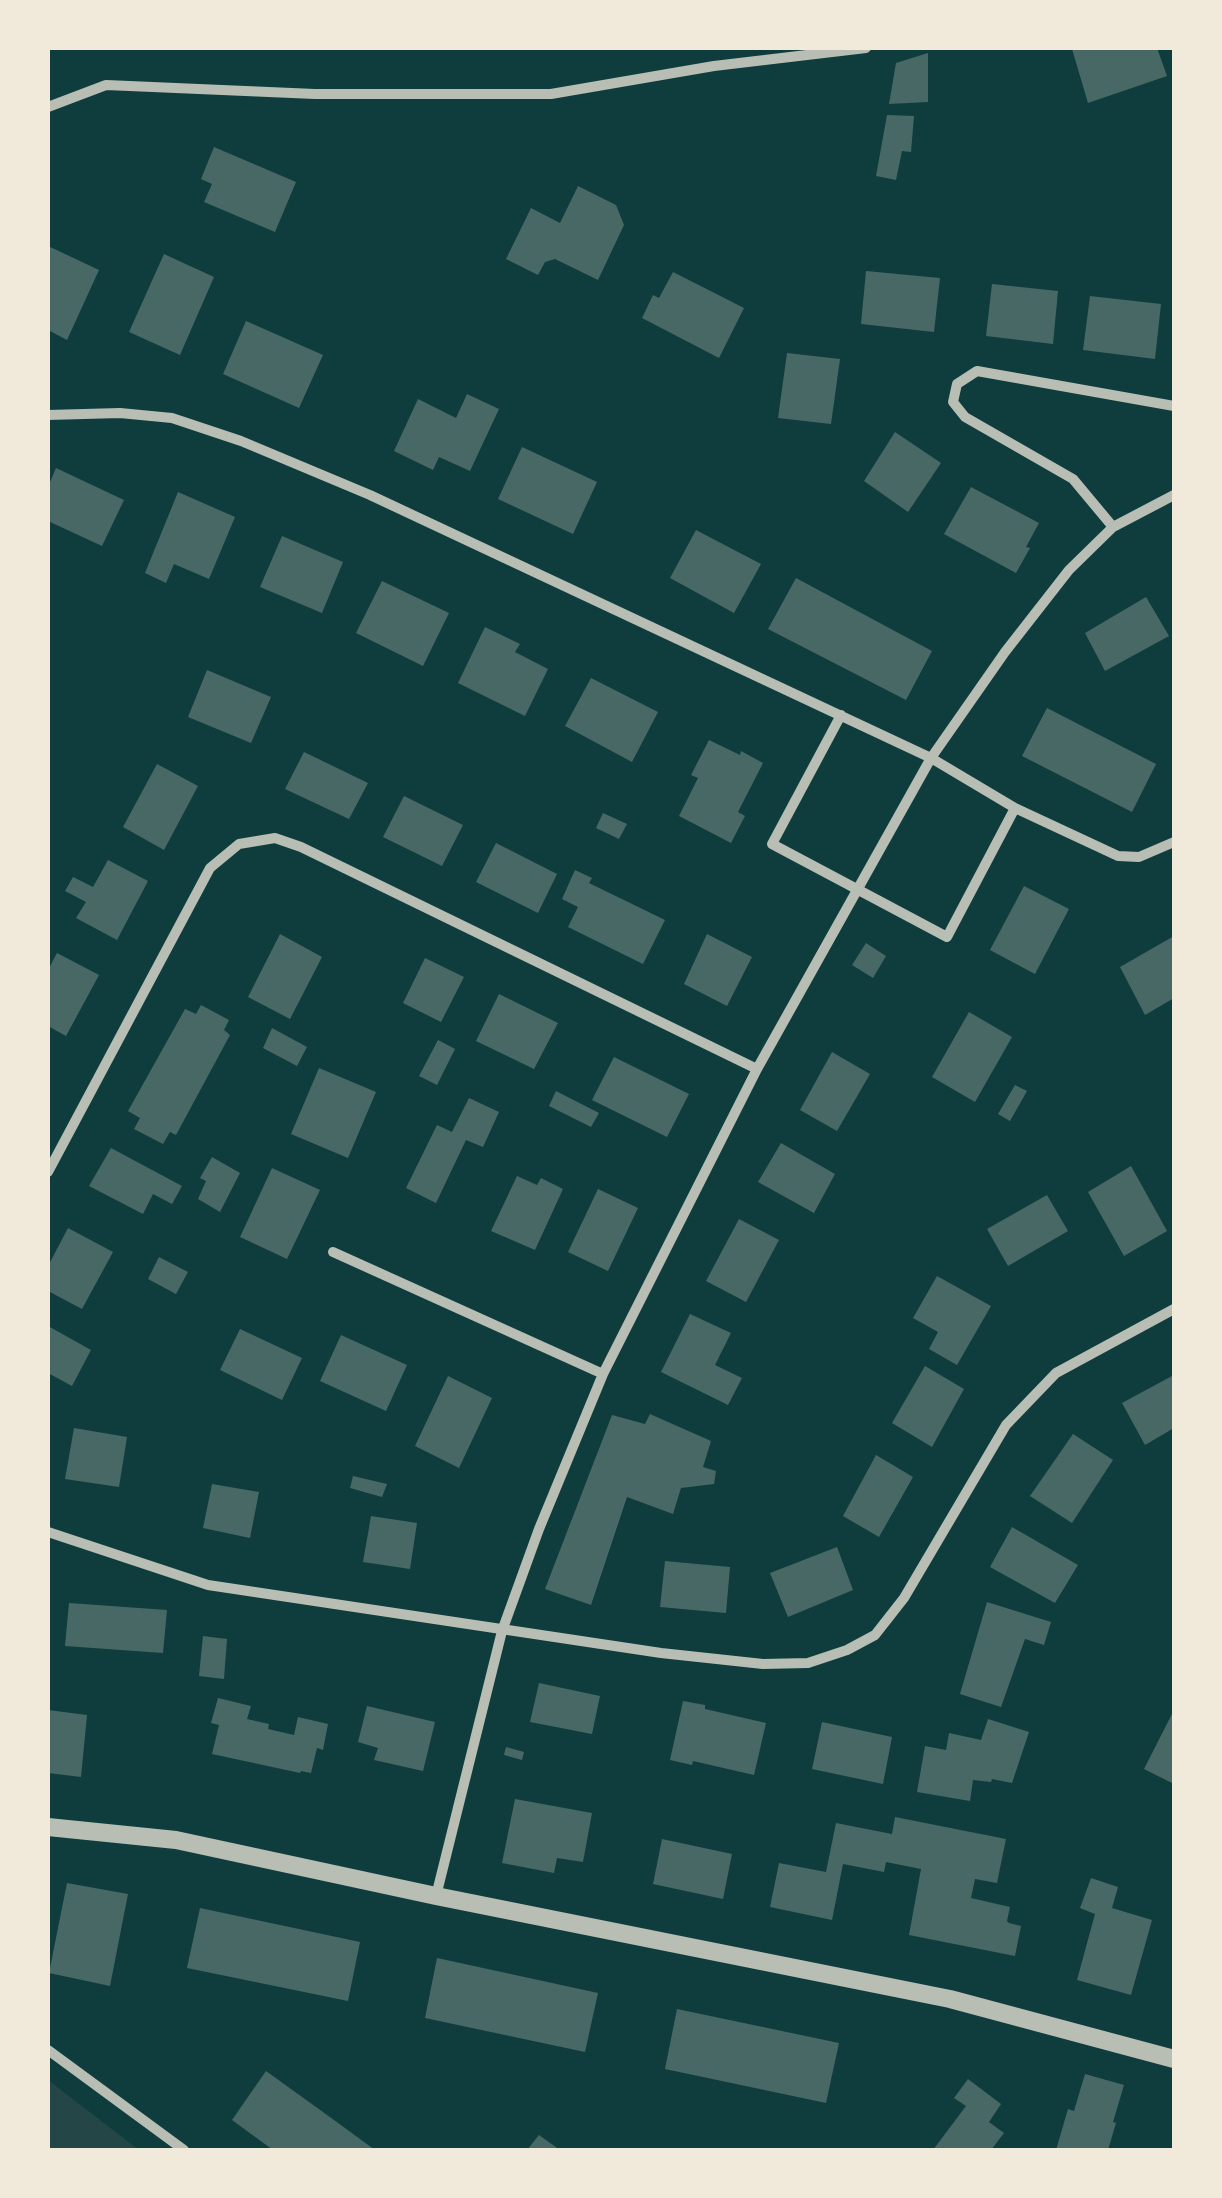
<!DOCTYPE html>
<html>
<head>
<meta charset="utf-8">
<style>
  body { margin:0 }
  #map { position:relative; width:1222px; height:2198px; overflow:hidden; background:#0f3d3e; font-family:"DM Sans",sans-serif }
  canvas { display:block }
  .frame { position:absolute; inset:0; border:50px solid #f1e9da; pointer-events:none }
</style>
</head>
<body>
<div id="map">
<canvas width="1222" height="2198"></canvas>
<div class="frame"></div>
</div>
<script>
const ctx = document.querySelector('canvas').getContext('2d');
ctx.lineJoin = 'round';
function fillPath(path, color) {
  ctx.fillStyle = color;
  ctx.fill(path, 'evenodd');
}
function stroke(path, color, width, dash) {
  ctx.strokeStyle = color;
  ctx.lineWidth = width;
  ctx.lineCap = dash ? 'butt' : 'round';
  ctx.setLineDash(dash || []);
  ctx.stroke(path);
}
fillPath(new Path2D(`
  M 48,2080 L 139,2150 L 48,2150 Z`), '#244646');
fillPath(new Path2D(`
  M 1077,48 L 1157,48 L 1167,76 L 1088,103 L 1072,49 Z
  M 928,53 L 928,102 L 889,104 L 896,63 Z
  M 887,115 L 914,116 L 911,152 L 902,151 L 896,180 L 876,176 Z
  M 214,147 L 296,182 L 275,232 L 204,202 L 212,184 L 201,179 Z
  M 578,186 L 616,205 L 624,225 L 598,280 L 555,259 L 545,262 L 538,275 L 506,259 L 531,208 L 560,223 Z
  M 48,246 L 99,270 L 67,340 L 48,330 Z
  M 164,254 L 214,277 L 180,355 L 129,332 Z
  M 866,271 L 940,278 L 934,332 L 861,324 Z
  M 673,272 L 744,308 L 719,358 L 642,318 L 653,295 L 659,298 Z
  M 992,284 L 1058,291 L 1053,344 L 986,336 Z
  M 1090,296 L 1161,304 L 1155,359 L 1083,350 Z
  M 246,321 L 323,355 L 299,408 L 223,374 Z
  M 787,353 L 840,359 L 831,424 L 778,418 Z
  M 467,394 L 499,409 L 470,471 L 439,457 L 433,470 L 394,451 L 418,399 L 456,418 Z
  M 895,432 L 941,463 L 908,512 L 864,481 Z
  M 522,447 L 597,482 L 573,534 L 498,499 Z
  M 56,468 L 124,500 L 102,546 L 48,521 L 48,487 Z
  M 971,487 L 1039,523 L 1026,547 L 1030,548 L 1016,573 L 944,534 Z
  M 178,492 L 235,517 L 209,579 L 174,564 L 166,583 L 145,573 Z
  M 696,530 L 761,564 L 734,613 L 670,578 Z
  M 282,536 L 343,562 L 322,613 L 260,587 Z
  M 796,578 L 932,651 L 906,700 L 768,629 Z
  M 382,581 L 449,613 L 423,666 L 356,633 Z
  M 1146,597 L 1169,636 L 1105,671 L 1085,633 Z
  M 485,627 L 520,644 L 515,652 L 548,669 L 525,716 L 458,683 Z
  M 207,670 L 271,697 L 251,743 L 188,717 Z
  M 591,678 L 658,712 L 632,762 L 565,726 Z
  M 1047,708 L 1156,764 L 1132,812 L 1022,756 Z
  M 709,740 L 740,755 L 741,751 L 763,763 L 738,812 L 745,816 L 731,843 L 679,816 L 698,778 L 691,775 Z
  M 304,752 L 368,783 L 349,819 L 285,789 Z
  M 157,764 L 198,786 L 164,850 L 123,827 Z
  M 404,796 L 463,825 L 442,866 L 383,837 Z
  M 603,813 L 627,824 L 619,839 L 596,828 Z
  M 496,843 L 557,874 L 538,913 L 476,882 Z
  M 108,860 L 148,881 L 117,940 L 76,918 L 86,902 L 65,891 L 73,877 L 93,887 Z
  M 575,870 L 592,878 L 589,883 L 665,920 L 643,964 L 568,927 L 578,907 L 562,899 Z
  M 1024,886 L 1069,909 L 1035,974 L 990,950 Z
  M 280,934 L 322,957 L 290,1019 L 248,997 Z
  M 707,934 L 752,957 L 727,1006 L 684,984 Z
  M 1174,936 L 1174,998 L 1145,1015 L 1120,967 Z
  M 866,943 L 886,956 L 873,978 L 852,965 Z
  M 57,953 L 99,975 L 66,1036 L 48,1026 L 48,970 Z
  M 425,958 L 464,977 L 441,1022 L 403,1003 Z
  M 499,994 L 558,1023 L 534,1069 L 476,1041 Z
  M 201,1005 L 229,1020 L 224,1030 L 230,1035 L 176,1135 L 170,1132 L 163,1144 L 134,1129 L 140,1118 L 128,1111 L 185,1009 L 196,1014 Z
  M 969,1012 L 1012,1037 L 975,1102 L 932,1077 Z
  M 272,1028 L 307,1047 L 297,1066 L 263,1048 Z
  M 438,1040 L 455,1049 L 437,1085 L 419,1076 Z
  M 832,1052 L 870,1074 L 837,1131 L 800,1110 Z
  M 614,1057 L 689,1094 L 667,1137 L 592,1100 Z
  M 319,1068 L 376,1092 L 348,1158 L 291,1134 Z
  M 1015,1085 L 1027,1091 L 1010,1121 L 998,1114 Z
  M 556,1091 L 599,1113 L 591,1127 L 549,1106 Z
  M 469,1098 L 499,1112 L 483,1147 L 466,1140 L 436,1203 L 406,1188 L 437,1125 L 452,1132 Z
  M 781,1143 L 835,1174 L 814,1213 L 758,1182 Z
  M 111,1148 L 182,1186 L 172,1204 L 153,1194 L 143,1214 L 89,1186 Z
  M 212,1157 L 240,1173 L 220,1212 L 198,1199 L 206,1181 L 200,1178 Z
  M 1131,1166 L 1167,1231 L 1124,1256 L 1088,1192 Z
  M 272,1168 L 320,1190 L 287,1259 L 240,1237 Z
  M 517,1176 L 537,1185 L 541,1178 L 563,1189 L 535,1250 L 491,1231 Z
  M 598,1189 L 638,1208 L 608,1271 L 568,1252 Z
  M 1047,1195 L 1068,1231 L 1008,1266 L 987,1229 Z
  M 739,1219 L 779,1240 L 746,1302 L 706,1281 Z
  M 68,1228 L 113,1252 L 82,1309 L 48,1291 L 48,1266 Z
  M 159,1257 L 188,1272 L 176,1294 L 148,1279 Z
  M 937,1276 L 991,1306 L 957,1365 L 929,1349 L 938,1332 L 913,1318 Z
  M 690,1314 L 731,1333 L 715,1365 L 742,1378 L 728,1405 L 661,1372 Z
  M 48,1326 L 91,1350 L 72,1386 L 48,1373 Z
  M 240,1329 L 302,1358 L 282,1400 L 220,1370 Z
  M 341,1335 L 407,1365 L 386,1411 L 320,1381 Z
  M 925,1366 L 964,1389 L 932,1447 L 892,1423 Z
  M 448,1376 L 492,1398 L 459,1468 L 415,1446 Z
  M 1172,1376 L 1174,1381 L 1174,1428 L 1145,1445 L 1122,1403 Z
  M 650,1414 L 711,1441 L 703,1467 L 716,1471 L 714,1484 L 681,1488 L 673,1514 L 627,1497 L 591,1605 L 545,1589 L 612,1415 L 645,1424 Z
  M 74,1428 L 127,1437 L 119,1487 L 65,1479 Z
  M 1073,1434 L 1113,1460 L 1072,1523 L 1030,1496 Z
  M 876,1455 L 913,1477 L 879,1537 L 843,1516 Z
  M 353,1476 L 387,1484 L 382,1497 L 350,1488 Z
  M 212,1484 L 259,1492 L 250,1538 L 203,1528 Z
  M 371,1516 L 417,1523 L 410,1569 L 363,1562 Z
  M 1012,1527 L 1078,1565 L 1055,1603 L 990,1567 Z
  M 837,1547 L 853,1590 L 788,1617 L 770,1573 Z
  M 665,1561 L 730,1567 L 726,1613 L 660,1607 Z
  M 987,1602 L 1051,1622 L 1044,1645 L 1025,1639 L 1001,1707 L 960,1694 Z
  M 69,1603 L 167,1610 L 163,1653 L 65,1646 Z
  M 203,1636 L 227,1639 L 224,1679 L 199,1676 Z
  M 539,1683 L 600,1696 L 592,1734 L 530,1722 Z
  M 218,1698 L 251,1706 L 247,1719 L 269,1724 L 268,1729 L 294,1735 L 298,1717 L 328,1724 L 323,1750 L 317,1748 L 311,1773 L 301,1771 L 300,1773 L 212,1754 L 219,1725 L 211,1723 Z
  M 683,1701 L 705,1705 L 705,1709 L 766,1723 L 754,1775 L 693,1761 L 692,1765 L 670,1760 Z
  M 367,1706 L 435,1722 L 423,1771 L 374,1760 L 378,1748 L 358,1742 Z
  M 48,1710 L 87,1715 L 81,1777 L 48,1773 Z
  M 1174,1710 L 1174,1784 L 1144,1769 Z
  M 988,1719 L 1029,1732 L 1012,1783 L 992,1779 L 991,1782 L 973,1780 L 970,1801 L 917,1792 L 925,1746 L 946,1750 L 949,1733 L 981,1740 Z
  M 822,1722 L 892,1737 L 883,1784 L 812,1769 Z
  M 506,1747 L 524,1752 L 522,1760 L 504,1755 Z
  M 515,1799 L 592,1813 L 583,1862 L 557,1858 L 554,1873 L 502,1863 Z
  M 895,1817 L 1006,1839 L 997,1883 L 975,1879 L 971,1898 L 1010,1907 L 1007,1921 L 1009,1923 L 1021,1926 L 1015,1956 L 909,1935 L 921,1869 L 886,1862 L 884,1872 L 843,1864 L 832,1920 L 770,1907 L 779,1863 L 826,1872 L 836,1823 L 892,1834 Z
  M 662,1839 L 732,1854 L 723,1899 L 653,1884 Z
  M 1091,1878 L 1118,1887 L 1112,1908 L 1152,1920 L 1131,1995 L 1077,1980 L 1095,1914 L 1080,1908 Z
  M 67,1883 L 128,1894 L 110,1986 L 49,1973 Z
  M 200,1908 L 360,1942 L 348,2001 L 187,1968 Z
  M 437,1958 L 598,1993 L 585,2052 L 425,2018 Z
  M 677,2009 L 839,2043 L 826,2103 L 665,2069 Z
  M 266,2071 L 334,2120 L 375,2150 L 273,2150 L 232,2120 Z
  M 1085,2074 L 1124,2085 L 1113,2122 L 1116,2123 L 1108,2150 L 1056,2150 L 1068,2109 L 1074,2111 Z
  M 968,2079 L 1001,2104 L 989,2122 L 1004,2133 L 991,2150 L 933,2150 L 966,2106 L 954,2098 Z
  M 539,2135 L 560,2150 L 527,2150 Z`), '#486865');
stroke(new Path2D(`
  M 48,107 L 106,85 L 315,94 L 551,94 L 714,66 L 866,48
  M 48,415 L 120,413 L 172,418 L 241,441 L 370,495 L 931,758 L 1015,808 L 1118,856 L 1139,857 L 1174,842
  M 1113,527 L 1073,479 L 965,417 L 953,402 L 957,384 L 977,371 L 1174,406
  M 841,715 L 772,844 L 947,937 L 1015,808
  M 48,1172 L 210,868 L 239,844 L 275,838 L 301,847 L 757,1069
  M 333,1252 L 603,1374
  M 48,1532 L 208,1585 L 661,1653 L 763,1664 L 808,1663 L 847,1650 L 875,1635 L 904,1598 L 1006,1425 L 1056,1373 L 1174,1309
  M 436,1896 L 502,1631 L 539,1529 L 603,1374 L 757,1069 L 931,758 L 1005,652 L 1069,570 L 1113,527 L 1174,495
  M 48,2050 L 184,2150`), '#b8beb3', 10);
stroke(new Path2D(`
  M 48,1827 L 176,1840 L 436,1896 L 950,1999 L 1174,2059`), '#b8beb3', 18);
</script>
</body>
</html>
